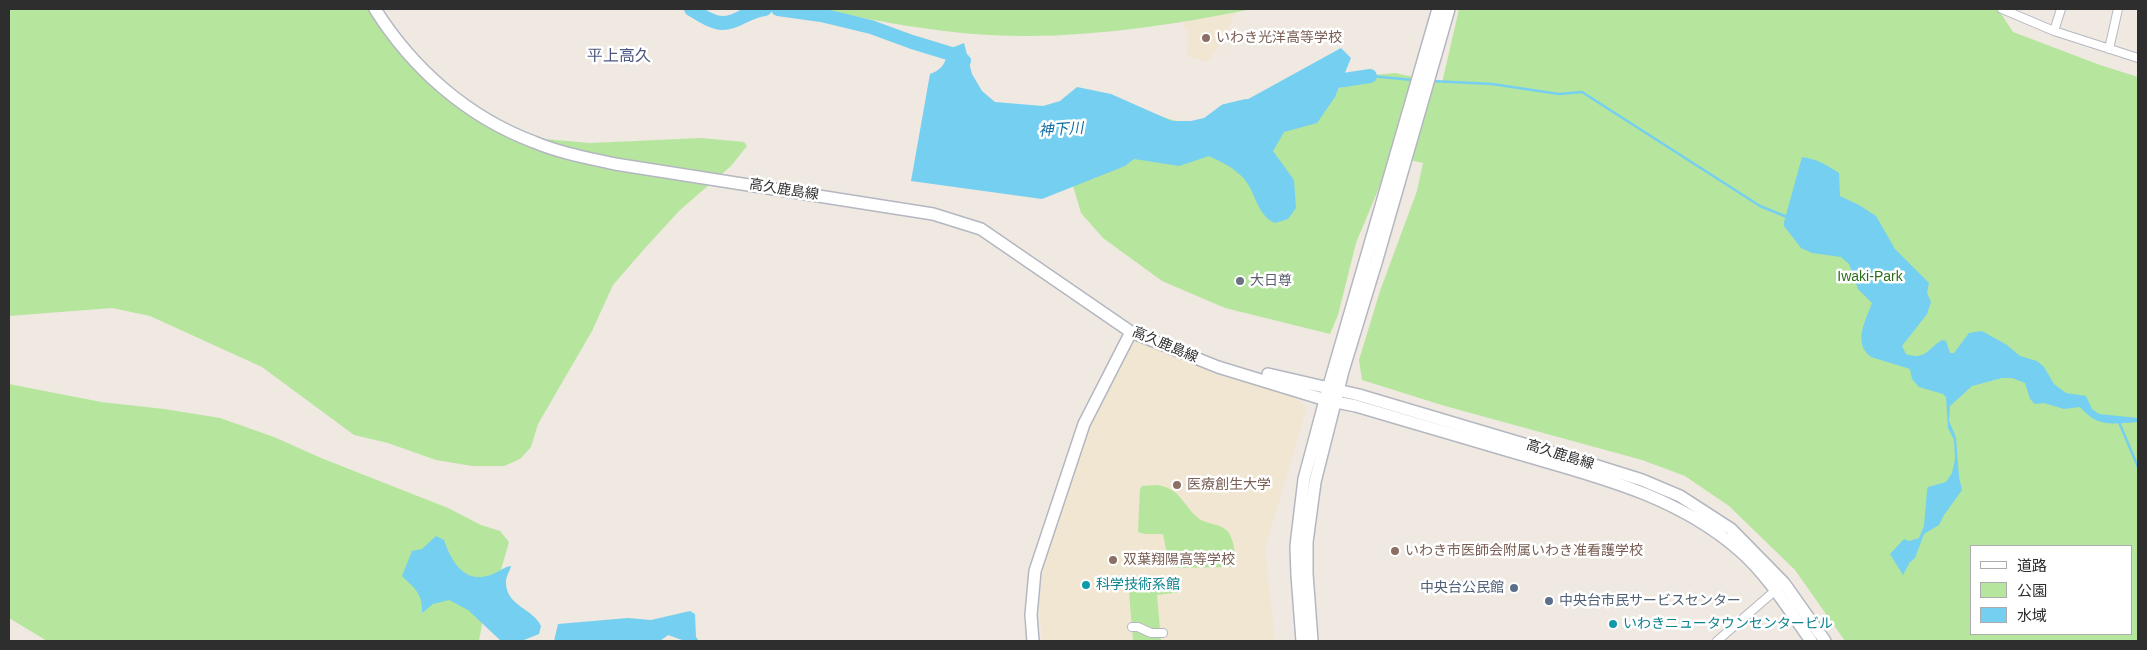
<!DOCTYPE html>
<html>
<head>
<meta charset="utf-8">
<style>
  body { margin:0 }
  #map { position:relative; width:2147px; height:650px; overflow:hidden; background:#efe9e1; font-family:Helvetica,"Noto Sans JP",sans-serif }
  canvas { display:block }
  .frame { position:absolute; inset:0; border:10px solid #2e2e2e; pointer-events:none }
  .legend { position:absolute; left:1970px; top:545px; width:162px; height:90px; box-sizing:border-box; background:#fff; border:1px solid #ababab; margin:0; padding:6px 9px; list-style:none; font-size:15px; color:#2e2e2e }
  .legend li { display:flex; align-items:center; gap:10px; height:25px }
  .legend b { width:25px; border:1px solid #ababab }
</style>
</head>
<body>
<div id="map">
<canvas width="2147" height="650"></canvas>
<div class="frame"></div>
<ul class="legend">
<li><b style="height:6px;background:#fff"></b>道路</li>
<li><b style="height:14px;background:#b6e59e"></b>公園</li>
<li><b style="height:14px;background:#75cff0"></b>水域</li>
</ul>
</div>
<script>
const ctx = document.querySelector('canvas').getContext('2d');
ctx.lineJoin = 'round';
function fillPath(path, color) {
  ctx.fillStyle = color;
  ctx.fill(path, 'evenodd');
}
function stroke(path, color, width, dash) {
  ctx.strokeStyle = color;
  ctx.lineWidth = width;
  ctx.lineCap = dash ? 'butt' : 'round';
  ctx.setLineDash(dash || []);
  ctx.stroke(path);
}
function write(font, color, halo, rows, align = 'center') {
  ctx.font = font + ' Helvetica,"Noto Sans JP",sans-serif';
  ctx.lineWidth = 5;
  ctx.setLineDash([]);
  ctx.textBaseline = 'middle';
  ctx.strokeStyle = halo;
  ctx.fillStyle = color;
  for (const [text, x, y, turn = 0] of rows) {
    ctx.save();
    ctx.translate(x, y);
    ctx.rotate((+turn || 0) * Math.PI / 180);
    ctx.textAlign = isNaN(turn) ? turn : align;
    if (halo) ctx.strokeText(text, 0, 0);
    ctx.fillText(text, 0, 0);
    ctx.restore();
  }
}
fillPath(new Path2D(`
  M 1237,9 L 1221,44 L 1207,62 L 1187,56 L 1188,32 L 1183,27 L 1186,17 Z
  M 1134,339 L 1217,374 L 1287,392 L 1307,407 L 1265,549 L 1275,641 L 1042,641 L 1039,606 L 1043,570 L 1053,535 L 1087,436 L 1099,406 Z`), '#f0e6d1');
fillPath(new Path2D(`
  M 9,9 L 369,9 L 394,37 L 439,82 L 506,126 L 545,139 L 590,143 L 701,138 L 744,142 L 747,146 L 731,166 L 680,210 L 646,247 L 613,285 L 592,331 L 538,424 L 531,447 L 520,459 L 504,466 L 472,466 L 436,460 L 388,443 L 354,435 L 262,367 L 150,316 L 112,308 L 9,316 Z
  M 812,9 L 1253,9 C 1166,26 1078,40 989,35 C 929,32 871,19 812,9 Z
  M 1459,9 L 1998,9 L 2013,32 L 2100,65 L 2138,77 L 2138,641 L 1845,641 L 1795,570 L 1729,506 L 1685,476 L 1642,460 L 1445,406 L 1362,380 L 1359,360 L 1380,291 L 1417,191 L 1423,163 L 1396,157 L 1388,166 L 1356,243 L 1338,315 L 1330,334 L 1225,308 L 1162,281 L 1103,238 L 1081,213 L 1071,179 L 1147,113 L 1210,130 L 1333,92 L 1362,76 L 1395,73 L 1442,83 ZM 1971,546 L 2131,546 L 2131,634 L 1971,634 Z
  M 9,384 L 101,402 L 164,409 L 220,418 L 274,437 L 321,458 L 448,508 L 481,525 L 500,531 L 509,542 L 496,587 L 482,624 L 479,641 L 47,641 L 9,618 Z
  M 1157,485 C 1180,488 1182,504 1198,518 C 1207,525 1222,523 1229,533 C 1234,541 1237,559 1233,567 L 1173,568 L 1169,564 L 1163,534 L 1145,534 L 1138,532 L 1140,489 L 1142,486 Z
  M 1172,579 L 1181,592 L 1157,595 L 1161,641 L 1133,641 L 1129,592 L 1137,591 L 1136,580 Z`), '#b6e59e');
fillPath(new Path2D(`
  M 964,43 L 972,74 L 982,91 L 995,102 L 1043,106 L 1060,101 L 1077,87 L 1111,94 L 1172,121 L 1191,121 L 1221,114 L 1341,48 L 1351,58 L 1335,97 L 1317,123 L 1284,132 L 1273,151 L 1294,180 L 1296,208 L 1288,219 L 1275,223 C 1255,215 1256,187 1239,174 C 1231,166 1219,161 1209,156 L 1179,166 L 1134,159 L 1125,166 L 1042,199 L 911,181 L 930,74 C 944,69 945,62 949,49 Z
  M 1802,157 C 1817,159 1827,165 1839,173 L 1840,196 L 1859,205 L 1876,216 L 1895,249 L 1929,283 L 1927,293 L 1931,302 L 1927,314 L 1902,346 L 1906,354 C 1926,361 1928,348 1942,340 L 1946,341 L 1950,353 L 1954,353 L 1969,333 L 1982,331 L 2007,345 L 2020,356 L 2037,361 L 2044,367 L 2054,384 L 2066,393 L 2086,396 L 2092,409 L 2099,414 L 2138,418 L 2138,422 C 2112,423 2099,429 2080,407 L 2064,409 L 2044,403 L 2035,404 L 2030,399 L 2025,383 L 2012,378 L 2002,378 L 1972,386 L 1950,406 L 1949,421 L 1956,437 L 1959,477 L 1962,490 L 1944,515 L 1939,525 L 1924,534 L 1915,558 L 1910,562 L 1903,575 L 1890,554 L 1904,539 L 1909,541 L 1919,538 L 1924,526 L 1927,490 L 1928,487 L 1946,482 L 1952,473 L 1955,459 L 1954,440 L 1948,428 L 1946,397 L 1943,394 L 1919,387 L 1912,379 L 1910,369 L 1871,357 C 1852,343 1866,320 1872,303 L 1858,289 L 1849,264 L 1841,257 L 1812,253 L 1801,248 L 1784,226 L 1784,222 Z
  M 436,536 L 444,540 C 451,561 465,586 493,574 C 500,571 504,567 511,566 C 510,571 506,576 506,581 C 505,606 533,608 541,626 L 539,634 L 524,640 L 525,641 L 501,641 L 468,610 L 449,600 L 433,604 L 422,613 C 423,593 414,588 402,576 L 412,551 L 422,549 Z
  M 690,611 L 695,614 L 696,637 L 699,641 L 685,641 L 668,635 L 660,641 L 554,641 L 558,624 L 628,618 L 651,620 Z`), '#75cff0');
stroke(new Path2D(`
  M 1370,76 L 1413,80
  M 1431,81 L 1492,84 L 1559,94 L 1582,92 L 1760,206 L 1787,217
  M 2119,422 L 2138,467`), '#75cff0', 2.5);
stroke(new Path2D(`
  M 691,9 C 710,21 721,29 742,17 C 750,13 756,10 765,9
  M 778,9 L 821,15 L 871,27 L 912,42 L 958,56 L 964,61
  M 1324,83 L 1370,76
  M 1205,126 L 1225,111 L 1246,106`), '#75cff0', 14);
const street = new Path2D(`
  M 2002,9 L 2054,31 L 2138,58
  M 2054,31 L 2061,9
  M 2109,49 L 2118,9
  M 1132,627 L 1138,627 L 1151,633 L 1163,633
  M 1717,641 L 1778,588`);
const secondary = new Path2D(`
  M 375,9 C 412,68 467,117 534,142 C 560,153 588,158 615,164 L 933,214 L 981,229 L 1131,332 L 1218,367 L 1326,400 L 1356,406 C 1412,422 1467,439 1523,455 C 1599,477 1677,496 1739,550 C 1768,575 1789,610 1811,641
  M 1268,374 L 1359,395 L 1591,464 L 1642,480 L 1680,496 L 1731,529 L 1784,583 L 1825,641
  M 1033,641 L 1031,615 L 1035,571 L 1084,424 L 1131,332
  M 1302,641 L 1297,575 L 1296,546 L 1304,479 L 1328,389 L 1438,9
  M 1312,641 L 1307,574 L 1307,542 L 1315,482 L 1343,371 L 1376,263 L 1449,9`);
stroke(street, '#b4b7c1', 10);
stroke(secondary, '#b4b7c1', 14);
stroke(street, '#fff', 8);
stroke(secondary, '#fff', 11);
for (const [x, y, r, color] of [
  [1206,38,5,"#8d6e63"],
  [1240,281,5,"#6b7280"],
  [1177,485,5,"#8d6e63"],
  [1395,551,5,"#8d6e63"],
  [1113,560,5,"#8d6e63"],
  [1086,585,5,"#0f9aa8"],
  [1514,588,5,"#5c6f8a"],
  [1549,601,5,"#5c6f8a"],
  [1613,624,5,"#0f9aa8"]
]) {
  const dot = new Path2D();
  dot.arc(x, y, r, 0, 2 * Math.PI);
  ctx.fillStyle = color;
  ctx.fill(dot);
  stroke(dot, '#fff', 2);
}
write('14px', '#785e54', '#fff', [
  ["いわき光洋高等学校",1216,38],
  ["医療創生大学",1187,485],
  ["いわき市医師会附属いわき准看護学校",1405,551],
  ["双葉翔陽高等学校",1123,560]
], 'left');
write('14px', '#2e2e2e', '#fff', [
  ["高久鹿島線",784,190,9],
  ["高久鹿島線",1165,345,23],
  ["高久鹿島線",1560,455,17]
]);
write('14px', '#2c6e1b', '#fff', [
  ["Iwaki-Park",1870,277]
]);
write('14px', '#5b616d', '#fff', [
  ["大日尊",1250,281]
], 'left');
write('14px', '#0d838f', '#fff', [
  ["科学技術系館",1096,585],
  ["いわきニュータウンセンタービル",1623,624]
], 'left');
write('14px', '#4e5e75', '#fff', [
  ["中央台公民館",1504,588],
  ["中央台市民サービスセンター",1559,601,"left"]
], 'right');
write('italic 15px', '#0d6fa3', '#fff', [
  ["神下川",1061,130,-4]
]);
write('16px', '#4d5680', '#fff', [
  ["平上高久",619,57]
]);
</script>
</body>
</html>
